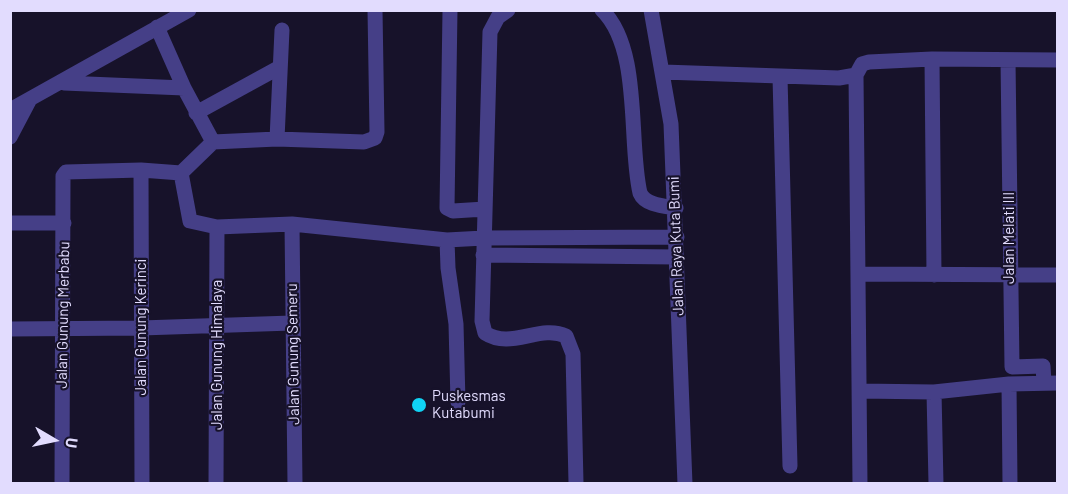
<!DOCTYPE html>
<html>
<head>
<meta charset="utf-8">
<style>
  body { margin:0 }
  #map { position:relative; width:1068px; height:494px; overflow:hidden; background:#17122a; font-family:Barlow,sans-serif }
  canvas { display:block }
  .frame { position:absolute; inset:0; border:12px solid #e2dcfe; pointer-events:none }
  .north { position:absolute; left:24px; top:410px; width:60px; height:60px; -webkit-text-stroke:4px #17122a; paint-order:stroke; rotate:99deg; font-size:16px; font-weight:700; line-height:24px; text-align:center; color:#e2dcfe }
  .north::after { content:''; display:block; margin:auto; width:21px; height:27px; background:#e2dcfe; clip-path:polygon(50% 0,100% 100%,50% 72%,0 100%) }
</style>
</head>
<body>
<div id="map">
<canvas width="1068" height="494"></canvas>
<div class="frame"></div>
<div class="north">U</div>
</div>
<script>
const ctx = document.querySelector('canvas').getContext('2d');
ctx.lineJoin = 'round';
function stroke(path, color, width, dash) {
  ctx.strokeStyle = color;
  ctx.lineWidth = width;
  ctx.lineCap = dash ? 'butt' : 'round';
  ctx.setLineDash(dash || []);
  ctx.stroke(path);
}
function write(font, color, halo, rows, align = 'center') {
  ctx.font = font + ' Barlow,sans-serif';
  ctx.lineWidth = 4.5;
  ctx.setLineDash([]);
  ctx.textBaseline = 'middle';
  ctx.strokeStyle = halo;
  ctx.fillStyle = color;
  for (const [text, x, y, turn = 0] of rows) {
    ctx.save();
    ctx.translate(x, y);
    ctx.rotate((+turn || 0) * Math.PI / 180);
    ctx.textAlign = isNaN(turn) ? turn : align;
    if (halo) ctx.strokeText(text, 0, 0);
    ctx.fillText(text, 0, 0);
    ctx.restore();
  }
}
stroke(new Path2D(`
  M 450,10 L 447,208 L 453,211 L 485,209
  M 508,10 L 498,17 L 490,32 L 482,321 L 485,333 C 511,350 540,324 566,336 L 573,354 L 576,483
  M 602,10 C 642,49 628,142 640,193 C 645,205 664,206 676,208
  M 651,10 L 671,124 L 685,484
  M 157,27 L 184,88 L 213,142 L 277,139 L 364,142 L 375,138 L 377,132 L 375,10
  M 932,59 L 934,275
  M 1008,60 L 1012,367 L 1043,366 L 1044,383
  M 663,72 L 839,78 L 856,75 L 862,64 L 869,62 L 932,59 L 1058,60
  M 856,75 L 860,484
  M 780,77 L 790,466
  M 64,83 L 184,88
  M 10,110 L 189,10
  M 196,113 L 280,67
  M 10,137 L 30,99
  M 277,139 L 282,30
  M 141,170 L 142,484
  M 181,173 L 213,142
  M 10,223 L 64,223
  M 292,224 L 295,484
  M 447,240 L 448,268 L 456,324 L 458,402
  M 483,255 L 677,257
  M 858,274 L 1058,275
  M 10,329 L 141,328 L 292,323
  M 1009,384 L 1010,484
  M 860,391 L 934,392 L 1009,384 L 1058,383
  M 934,392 L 936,484
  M 62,484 L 63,176 L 66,172 L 141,170 L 181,173 L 190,221 L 217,227 L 292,224 L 447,240 L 484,238 L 677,237
  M 216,484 L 217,227`), '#453f87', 15);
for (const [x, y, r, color] of [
  [419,405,8,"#10d3f5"]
]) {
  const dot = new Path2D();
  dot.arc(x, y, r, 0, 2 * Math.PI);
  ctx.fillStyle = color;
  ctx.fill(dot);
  stroke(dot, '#17122a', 2);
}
write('15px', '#e2dcfe', '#17122a', [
  ["Jalan Melati III",1009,238,-90],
  ["Jalan Raya Kuta Bumi",676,246,-92],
  ["Jalan Gunung Merbabu",63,315,-89],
  ["Jalan Gunung Kerinci",141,327,-90],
  ["Jalan Gunung Semeru",293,354,-91],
  ["Jalan Gunung Himalaya",217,355,-90]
]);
write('15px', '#e2dcfe', '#17122a', [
  ["Puskesmas",432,396],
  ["Kutabumi",432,413]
], 'left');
</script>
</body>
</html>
